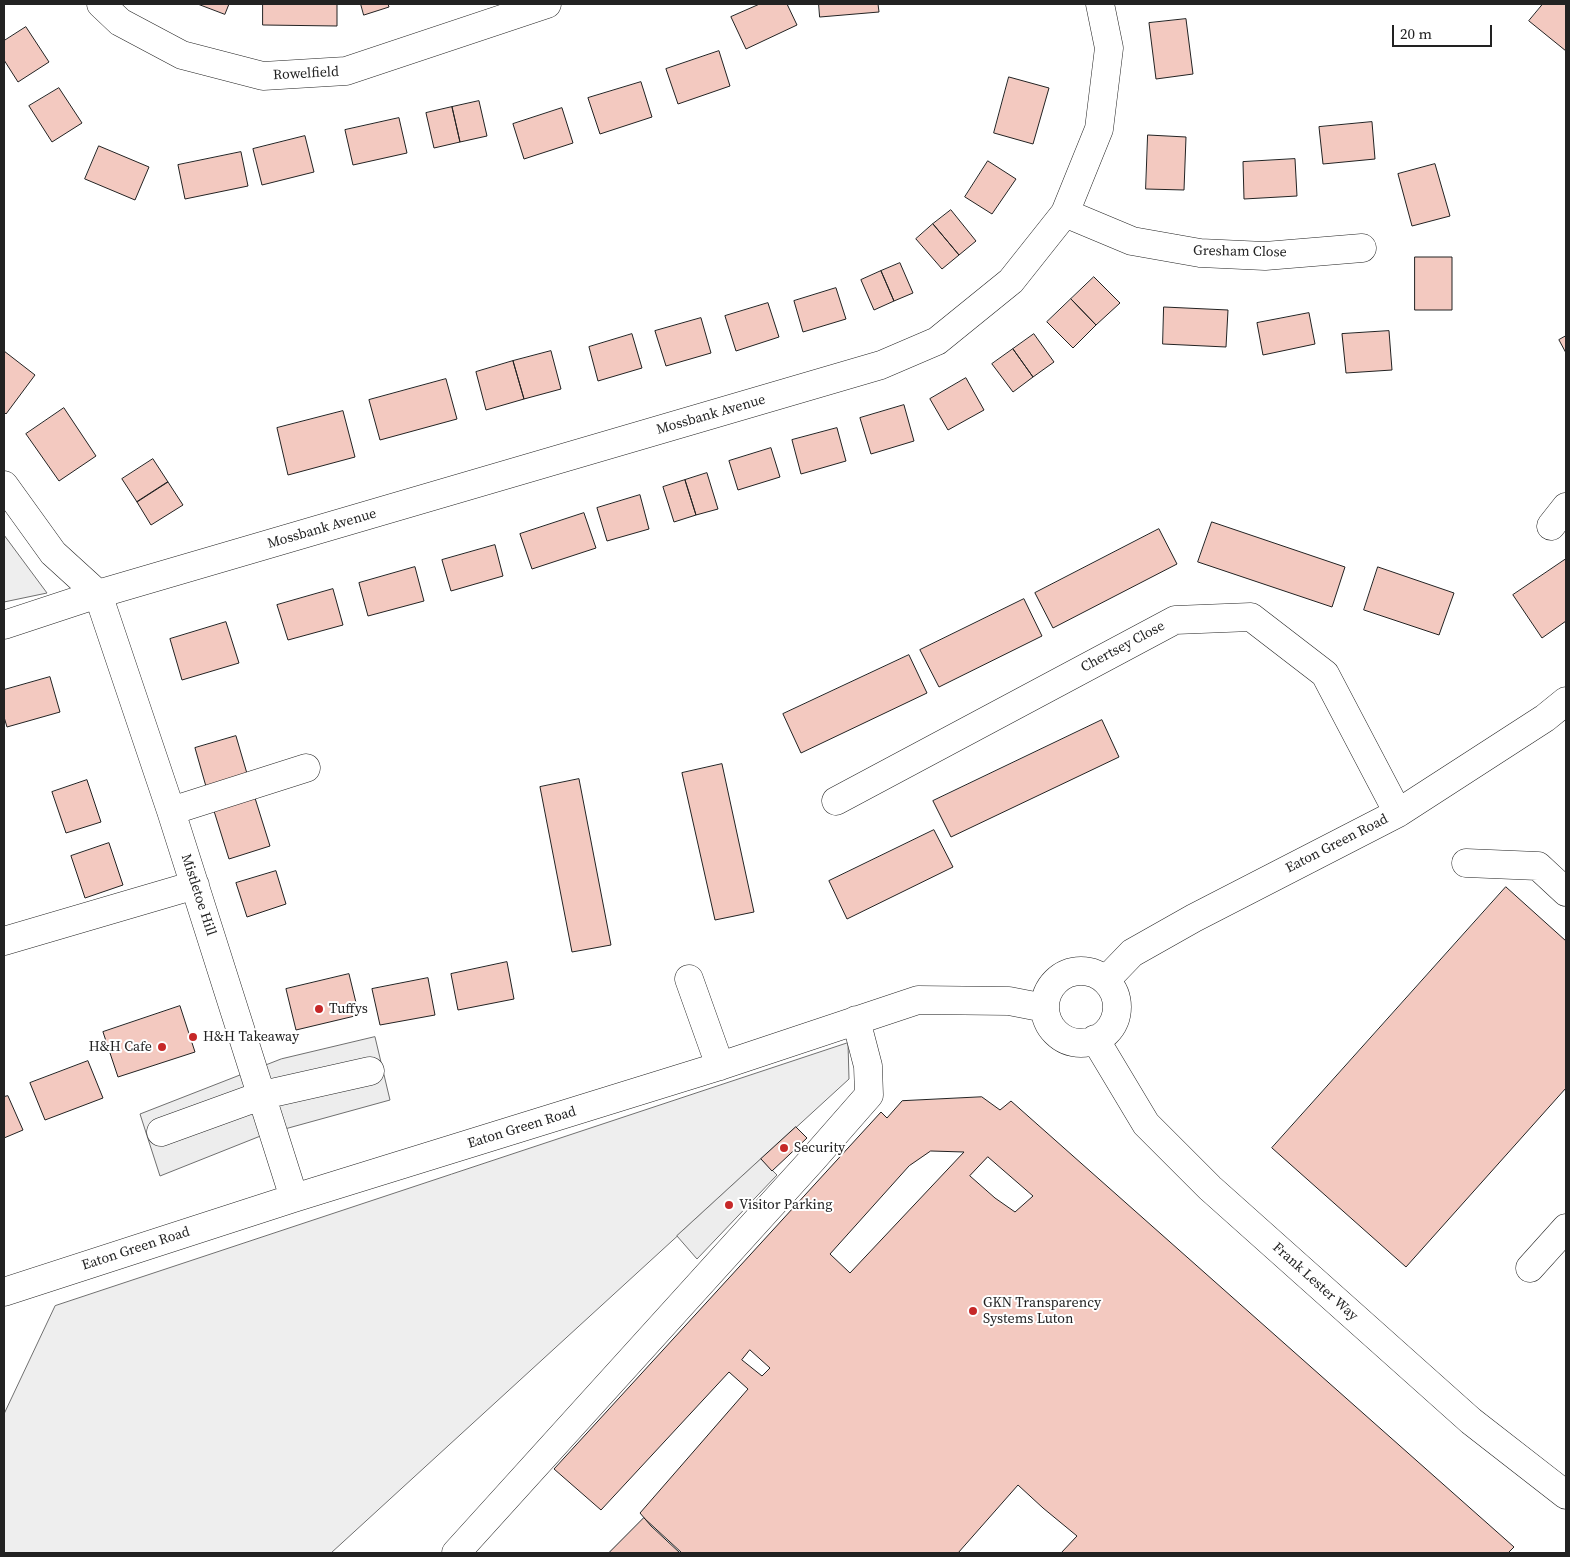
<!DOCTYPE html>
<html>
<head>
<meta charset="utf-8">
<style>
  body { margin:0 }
  #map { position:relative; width:1570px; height:1557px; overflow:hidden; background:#fff; font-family:"Source Serif 4",serif }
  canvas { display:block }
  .frame { position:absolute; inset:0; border:5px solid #222; pointer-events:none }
  .scale { position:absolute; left:1392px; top:25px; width:100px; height:22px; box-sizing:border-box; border:2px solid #222; border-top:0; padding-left:6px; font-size:15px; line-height:18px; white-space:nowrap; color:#222; -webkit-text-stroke:4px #fff; paint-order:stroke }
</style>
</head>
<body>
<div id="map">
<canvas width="1570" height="1557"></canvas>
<div class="frame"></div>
<div class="scale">20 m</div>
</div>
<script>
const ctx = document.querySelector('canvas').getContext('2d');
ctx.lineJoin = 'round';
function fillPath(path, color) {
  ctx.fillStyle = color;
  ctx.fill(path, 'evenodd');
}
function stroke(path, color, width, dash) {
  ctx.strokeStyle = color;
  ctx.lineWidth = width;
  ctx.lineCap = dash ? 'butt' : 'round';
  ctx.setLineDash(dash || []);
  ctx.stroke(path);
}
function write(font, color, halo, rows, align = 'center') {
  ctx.font = font + ' "Source Serif 4",serif';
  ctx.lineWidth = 4;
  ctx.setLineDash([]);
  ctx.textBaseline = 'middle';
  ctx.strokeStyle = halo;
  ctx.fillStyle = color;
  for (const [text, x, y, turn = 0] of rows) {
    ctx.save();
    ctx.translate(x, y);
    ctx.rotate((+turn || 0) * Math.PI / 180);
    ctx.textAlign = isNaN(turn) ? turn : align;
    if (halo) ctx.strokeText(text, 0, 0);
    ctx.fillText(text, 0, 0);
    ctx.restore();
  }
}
const green = new Path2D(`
  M 4,535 L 47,593 L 4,602 Z
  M 848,1043 L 849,1079 L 331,1553 L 4,1553 L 4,1414 L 55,1306 Z`);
fillPath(green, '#eee');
stroke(green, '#6f6f6f', 1);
const parking = new Path2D(`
  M 375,1037 L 390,1100 L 263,1135 L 160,1176 L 140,1114 L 281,1059 Z
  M 761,1159 L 777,1175 L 697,1259 L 677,1236 Z`);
fillPath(parking, '#ededed');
stroke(parking, '#6f6f6f', 1);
const building = new Path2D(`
  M 198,4 L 229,4 L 225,14 Z
  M 263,4 L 337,4 L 337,26 L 263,25 Z
  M 361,4 L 388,4 L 389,7 L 364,15 Z
  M 760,4 L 787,4 L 797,25 L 746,49 L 731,17 Z
  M 819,4 L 878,4 L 879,12 L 820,17 Z
  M 1543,4 L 1566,4 L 1566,51 L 1529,21 Z
  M 1186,19 L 1193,74 L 1156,79 L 1149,23 Z
  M 26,27 L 49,62 L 18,82 L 4,60 L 4,41 Z
  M 719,51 L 730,86 L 678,104 L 666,69 Z
  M 1009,77 L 1049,88 L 1033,144 L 994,133 Z
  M 641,82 L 652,117 L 600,134 L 588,98 Z
  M 59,88 L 82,123 L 52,142 L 29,106 Z
  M 479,101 L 487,136 L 460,142 L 452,107 Z
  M 452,107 L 460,142 L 434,148 L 426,113 Z
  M 562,108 L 573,143 L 524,159 L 513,124 Z
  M 399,118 L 407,153 L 353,165 L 345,130 Z
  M 1372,122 L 1375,159 L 1323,164 L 1319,127 Z
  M 1148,135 L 1186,137 L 1184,190 L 1146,189 Z
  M 305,136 L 314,172 L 262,185 L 253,149 Z
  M 99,146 L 149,167 L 135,200 L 85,179 Z
  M 241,152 L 248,186 L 185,199 L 178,165 Z
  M 1295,159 L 1297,196 L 1244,199 L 1243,162 Z
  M 988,161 L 1016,179 L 992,214 L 965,197 Z
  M 1435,164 L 1450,216 L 1412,226 L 1398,174 Z
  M 951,210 L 976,241 L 959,255 L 933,224 Z
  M 933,224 L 959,255 L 942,269 L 916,239 Z
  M 1415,257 L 1452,257 L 1452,310 L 1415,310 Z
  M 900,263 L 913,293 L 894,301 L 881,271 Z
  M 881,271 L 894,301 L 874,310 L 861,280 Z
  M 1094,277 L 1120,303 L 1096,325 L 1071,299 Z
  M 836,288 L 846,319 L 803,332 L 794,301 Z
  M 1071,299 L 1096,325 L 1073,348 L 1047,322 Z
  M 768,303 L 779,337 L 736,351 L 725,316 Z
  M 1164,307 L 1228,310 L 1226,347 L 1163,344 Z
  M 1309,313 L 1315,344 L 1263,355 L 1257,323 Z
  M 701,318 L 711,353 L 666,366 L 655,331 Z
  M 1389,331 L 1392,370 L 1346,373 L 1342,334 Z
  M 632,334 L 642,368 L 598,381 L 589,347 Z
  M 1034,334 L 1054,362 L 1033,377 L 1013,349 Z
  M 1566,336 L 1566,353 L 1559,340 Z
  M 1013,349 L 1033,377 L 1013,392 L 992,364 Z
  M 4,351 L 35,375 L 6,414 L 4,412 Z
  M 551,351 L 561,389 L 524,399 L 513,361 Z
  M 513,361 L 524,399 L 486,410 L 476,372 Z
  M 966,378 L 984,410 L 948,430 L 930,399 Z
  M 446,379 L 457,419 L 380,440 L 369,400 Z
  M 904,405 L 914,441 L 871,454 L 860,418 Z
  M 64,408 L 96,456 L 59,481 L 26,434 Z
  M 343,411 L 355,457 L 288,475 L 277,428 Z
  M 837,428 L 846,461 L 801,474 L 792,440 Z
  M 771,448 L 780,477 L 738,490 L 729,461 Z
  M 153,459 L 168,482 L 137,502 L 122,479 Z
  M 707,473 L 718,509 L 696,515 L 685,480 Z
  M 685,480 L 696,515 L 674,522 L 663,487 Z
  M 168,482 L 183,505 L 151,525 L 137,502 Z
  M 640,495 L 649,529 L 607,541 L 597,508 Z
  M 584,513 L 596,548 L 532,569 L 520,534 Z
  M 1212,522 L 1345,567 L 1332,607 L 1198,562 Z
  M 1159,529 L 1177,564 L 1053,628 L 1035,593 Z
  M 495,545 L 503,576 L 451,591 L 442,560 Z
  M 1566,559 L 1566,621 L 1542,638 L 1513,595 Z
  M 415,567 L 424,601 L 368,616 L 359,583 Z
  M 1378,567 L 1454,593 L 1439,635 L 1364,610 Z
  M 333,589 L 343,625 L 288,640 L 277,605 Z
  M 1024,599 L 1042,636 L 939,687 L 920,650 Z
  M 226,622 L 239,663 L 182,680 L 170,639 Z
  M 909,655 L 927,693 L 801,753 L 783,714 Z
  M 50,677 L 60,712 L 7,727 L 4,717 L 4,690 Z
  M 1102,720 L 1119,757 L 951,837 L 933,801 Z
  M 236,736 L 248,777 L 207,790 L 195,748 Z
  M 722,764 L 754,912 L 715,920 L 682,773 Z
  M 579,779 L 611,945 L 572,952 L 540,787 Z
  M 87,780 L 101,822 L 66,833 L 52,792 Z
  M 255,798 L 270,846 L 229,859 L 214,811 Z
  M 934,830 L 953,867 L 847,919 L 829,881 Z
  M 109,843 L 123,885 L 85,898 L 71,856 Z
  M 276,871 L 286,904 L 247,917 L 236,883 Z
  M 1506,887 L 1566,941 L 1566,1088 L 1406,1267 L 1272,1148 Z
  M 507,962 L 514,999 L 458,1010 L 451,974 Z
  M 349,974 L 359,1015 L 296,1030 L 286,989 Z
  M 428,978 L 435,1015 L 380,1025 L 372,989 Z
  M 180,1006 L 195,1052 L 118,1077 L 103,1032 Z
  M 88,1061 L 103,1098 L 45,1120 L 30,1083 Z
  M 8,1096 L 23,1130 L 4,1138 L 4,1097 Z
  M 982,1097 L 1000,1110 L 1011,1101 L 1514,1547 L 1508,1553 L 1061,1553 L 1077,1536 L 1043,1508 L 1018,1485 L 958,1553 L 680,1553 L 651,1526 L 640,1513 L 748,1389 L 729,1372 L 601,1510 L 554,1469 L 881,1112 L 887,1118 L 902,1101 ZM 931,1151 L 964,1152 L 850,1273 L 830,1254 L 909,1166 ZM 988,1157 L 1033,1196 L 1015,1212 L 995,1198 L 970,1176 ZM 750,1350 L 770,1368 L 762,1376 L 742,1360 Z
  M 796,1127 L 807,1138 L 772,1171 L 761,1159 Z
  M 644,1518 L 682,1553 L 609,1553 Z`);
fillPath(building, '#f3c9c0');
stroke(building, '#222', 1);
const minor = new Path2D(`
  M 101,4 L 120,22 L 182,55 L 263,76 L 346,71 L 547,4
  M 1065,213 L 1132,241 L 1200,253 L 1265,256 L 1362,248
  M 4,485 L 53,553 L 98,594 L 171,811 L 294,1198
  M 1551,526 L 1566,507
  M 4,625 L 98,594 L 881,365 L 937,341 L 1011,281 L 1065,213 L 1099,129 L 1109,48 L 1100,4
  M 836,801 L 1175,620 L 1251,617 L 1325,674 L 1398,813
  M 171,811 L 306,768
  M 1466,863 L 1538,866 L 1566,892
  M 4,941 L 195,885
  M1045 1007a36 36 0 1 1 72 0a36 36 0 1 1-72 0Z
  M 689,979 L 720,1066
  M 1106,980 L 1132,953 L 1194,918 L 1398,813 L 1545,718 L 1566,701
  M 1095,1039 L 1146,1124 L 1210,1188 L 1471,1421 L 1566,1495
  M 161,1132 L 263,1095 L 370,1071
  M 1530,1268 L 1566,1228
  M 4,1292 L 294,1198 L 720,1066 L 918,1000 L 1009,1001 L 1045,1008
  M 456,1553 L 813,1159 L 869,1095 L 868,1066 L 856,1020`);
stroke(minor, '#222', 29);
stroke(minor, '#fff', 28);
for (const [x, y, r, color] of [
  [319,1009,5,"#c62828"],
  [193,1037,5,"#c62828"],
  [162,1047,5,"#c62828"],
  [784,1148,5,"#c62828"],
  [729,1205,5,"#c62828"],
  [973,1311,5,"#c62828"]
]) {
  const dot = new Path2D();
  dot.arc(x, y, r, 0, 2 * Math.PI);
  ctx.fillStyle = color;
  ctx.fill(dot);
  stroke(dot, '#fff', 2);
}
write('14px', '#222', '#fff', [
  ["Rowelfield",306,74,-3],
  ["Gresham Close",1240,252,1],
  ["Mossbank Avenue",711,415,-16],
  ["Mossbank Avenue",322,529,-16],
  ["Chertsey Close",1123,647,-28],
  ["Eaton Green Road",1337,844,-27],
  ["Mistletoe Hill",198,895,72],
  ["Eaton Green Road",522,1128,-17],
  ["Eaton Green Road",136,1249,-18],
  ["Frank Lester Way",1315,1282,42]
]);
write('14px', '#222', '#fff', [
  ["Tuffys",329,1009],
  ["H&H Takeaway",203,1037],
  ["H&H Cafe",152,1047,"right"],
  ["Security",794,1148],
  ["Visitor Parking",739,1205],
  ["GKN Transparency",983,1303],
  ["Systems Luton",983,1319]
], 'left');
</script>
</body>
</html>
